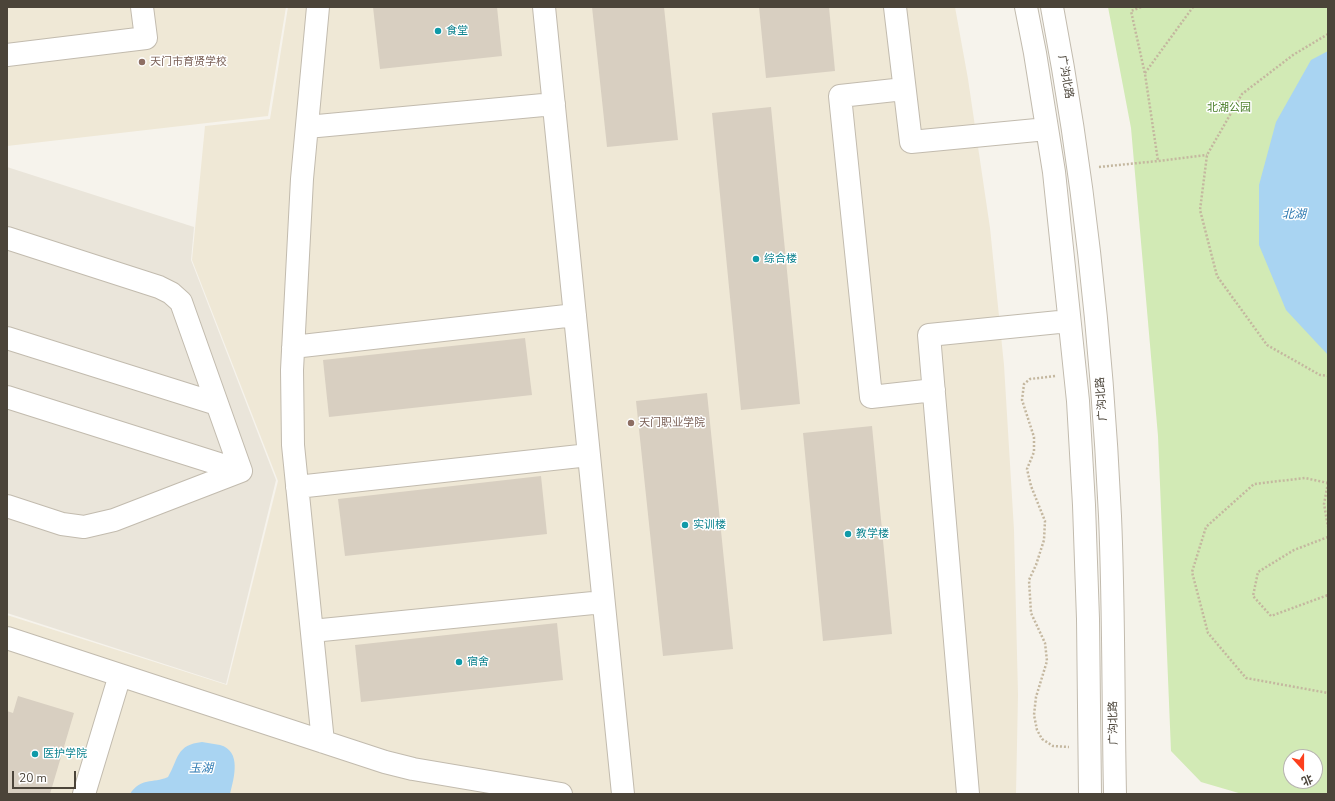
<!DOCTYPE html>
<html>
<head>
<meta charset="utf-8">
<style>
  body { margin:0 }
  #map { position:relative; width:1335px; height:801px; overflow:hidden; background:#f6f3ec; font-family:"Nunito Sans","Noto Sans SC",sans-serif }
  canvas { display:block }
  .frame { position:absolute; inset:0; border:8px solid #4b4439; pointer-events:none }
  .north { position:absolute; left:1283px; top:749px; width:40px; height:40px; box-sizing:border-box; background:#fff; border:1px solid #b7b4b0; border-radius:50%; rotate:159deg; font-size:11px; font-weight:700; line-height:16px; text-align:center; color:#4b4439 }
  .north::after { content:''; display:block; margin:auto; width:14px; height:18px; background:#fc3f1d; clip-path:polygon(50% 0,100% 100%,50% 72%,0 100%) }
  .scale { position:absolute; left:12px; top:771px; width:64px; height:18px; box-sizing:border-box; border:2px solid #4b4439; border-top:0; padding-left:5px; font-size:12px; line-height:14px; white-space:nowrap; color:#4b4439; -webkit-text-stroke:3px #fff; paint-order:stroke }
</style>
</head>
<body>
<div id="map">
<canvas width="1335" height="801"></canvas>
<div class="frame"></div>
<div class="north">北</div>
<div class="scale">20 m</div>
</div>
<script>
const ctx = document.querySelector('canvas').getContext('2d');
ctx.lineJoin = 'round';
function fillPath(path, color) {
  ctx.fillStyle = color;
  ctx.fill(path, 'evenodd');
}
function stroke(path, color, width, dash) {
  ctx.strokeStyle = color;
  ctx.lineWidth = width;
  ctx.lineCap = dash ? 'butt' : 'round';
  ctx.setLineDash(dash || []);
  ctx.stroke(path);
}
function write(font, color, halo, rows, align = 'center') {
  ctx.font = font + ' "Nunito Sans","Noto Sans SC",sans-serif';
  ctx.lineWidth = 3;
  ctx.setLineDash([]);
  ctx.textBaseline = 'middle';
  ctx.strokeStyle = halo;
  ctx.fillStyle = color;
  for (const [text, x, y, turn = 0] of rows) {
    ctx.save();
    ctx.translate(x, y);
    ctx.rotate((+turn || 0) * Math.PI / 180);
    ctx.textAlign = isNaN(turn) ? turn : align;
    if (halo) ctx.strokeText(text, 0, 0);
    ctx.fillText(text, 0, 0);
    ctx.restore();
  }
}
fillPath(new Path2D(`
  M 7,167 L 194,227 L 191,260 L 276,480 L 226,684 L 7,613 Z`), '#eae5da');
fillPath(new Path2D(`
  M 7,7 L 286,7 L 268,116 L 7,146 Z
  M 288,7 L 955,7 L 968,79 L 990,228 L 1004,365 L 1014,530 L 1018,695 L 1016,794 L 7,794 L 7,615 L 227,685 L 278,481 L 192,260 L 205,126 L 270,119 Z`), '#efe8d6');
fillPath(new Path2D(`
  M 1108,7 L 1328,7 L 1328,794 L 1242,794 L 1201,782 L 1171,751 L 1158,436 L 1131,128 ZM 1291,757 L 1315,757 L 1315,781 L 1291,781 Z`), '#d2eab5');
fillPath(new Path2D(`
  M 1328,51 L 1328,355 L 1286,310 L 1259,245 L 1259,185 L 1276,122 L 1311,60 Z
  M 202,742 C 208,743 214,744 220,745 C 242,751 234,778 230,794 L 130,794 C 141,777 152,784 168,777 C 179,758 176,745 202,742 Z`), '#a9d4f2');
fillPath(new Path2D(`
  M 373,7 L 497,7 L 502,56 L 380,69 Z
  M 592,7 L 664,7 L 678,140 L 607,147 Z
  M 759,7 L 829,7 L 835,71 L 766,78 Z
  M 771,107 L 800,404 L 741,410 L 712,113 Z
  M 525,338 L 532,395 L 329,417 L 323,360 Z
  M 707,393 L 733,649 L 663,656 L 636,401 Z
  M 872,426 L 892,634 L 823,641 L 803,433 Z
  M 541,476 L 547,534 L 345,556 L 338,499 Z
  M 557,623 L 563,680 L 361,702 L 355,645 Z
  M 18,696 L 74,713 L 50,794 L 7,794 L 7,711 L 13,713 Z`), '#d8cfc1');
const minor = new Path2D(`
  M 318,7 L 302,179 L 292,370 L 293,445 L 323,742
  M 544,7 L 623,794
  M 895,7 L 911,142 L 1047,129
  M 1026,7 L 1035,53 L 1054,172 L 1078,401 L 1084,505 L 1088,619 L 1090,794
  M 1052,7 C 1084,175 1102,345 1110,516 C 1114,608 1113,701 1115,794
  M 7,55 L 146,38 L 142,7
  M 904,89 L 840,96 L 871,397 L 934,390
  M 307,127 L 554,104
  M 7,238 L 159,287 L 171,293 L 181,302 L 241,471
  M 7,338 L 217,404
  M 293,347 L 575,315
  M 7,397 L 241,471
  M 297,487 L 589,455
  M 7,506 L 62,524 L 84,527 L 114,520 L 241,471
  M 312,631 L 603,602
  M 7,638 L 385,762 L 413,769 L 561,794
  M 84,794 L 120,675
  M 968,794 L 929,335 L 1069,321`);
stroke(minor, '#c2bbae', 24);
stroke(new Path2D(`
  M 1141,7 L 1131,11 L 1145,74 L 1158,161 L 1207,155
  M 1328,34 L 1293,55 L 1242,94 L 1207,155 L 1200,210 L 1217,276 L 1267,345 L 1320,375 L 1328,376
  M 1145,73 L 1193,7
  M 1099,167 L 1158,161
  M 1055,376 L 1030,379 L 1024,384 L 1022,400 L 1034,437 L 1034,452 L 1027,469 L 1031,486 L 1045,521 L 1044,540 L 1036,565 L 1029,580 L 1031,613 L 1045,643 L 1047,661 L 1036,697 L 1034,715 L 1037,730 L 1042,739 L 1053,746 L 1069,747
  M 1328,483 L 1305,478 L 1254,484 L 1206,527 L 1192,572 L 1208,633 L 1246,678 L 1328,693
  M 1328,483 L 1324,504 L 1328,527
  M 1328,537 L 1294,550 L 1258,572 L 1253,596 L 1271,616 L 1328,595`), '#c4b79f', 2.5, [2, 2]);
stroke(minor, '#fff', 22);
for (const [x, y, r, color] of [
  [438,31,4,"#0f9aa8"],
  [142,62,4,"#8d6e63"],
  [756,259,4,"#0f9aa8"],
  [631,423,4,"#8d6e63"],
  [685,525,4,"#0f9aa8"],
  [848,534,4,"#0f9aa8"],
  [459,662,4,"#0f9aa8"],
  [35,754,4,"#0f9aa8"]
]) {
  const dot = new Path2D();
  dot.arc(x, y, r, 0, 2 * Math.PI);
  ctx.fillStyle = color;
  ctx.fill(dot);
  stroke(dot, '#fff', 1.5);
}
write('11px', '#0d838f', '#fff', [
  ["食堂",446,31],
  ["综合楼",764,259],
  ["实训楼",693,525],
  ["教学楼",856,534],
  ["宿舍",467,662],
  ["医护学院",43,754]
], 'left');
write('11px', '#785e54', '#fff', [
  ["天门市育贤学校",150,62],
  ["天门职业学院",639,423]
], 'left');
write('11px', '#4b4439', '#fff', [
  ["广沟北路",1065,77,80],
  ["广沟北路",1102,399,-94],
  ["广沟北路",1114,723,-91]
]);
write('11px', '#4a7f2a', '#fff', [
  ["北湖公园",1229,108]
]);
write('italic 12px', '#2e7ab2', '#fff', [
  ["北湖",1294,215],
  ["玉湖",201,769]
]);
</script>
</body>
</html>
